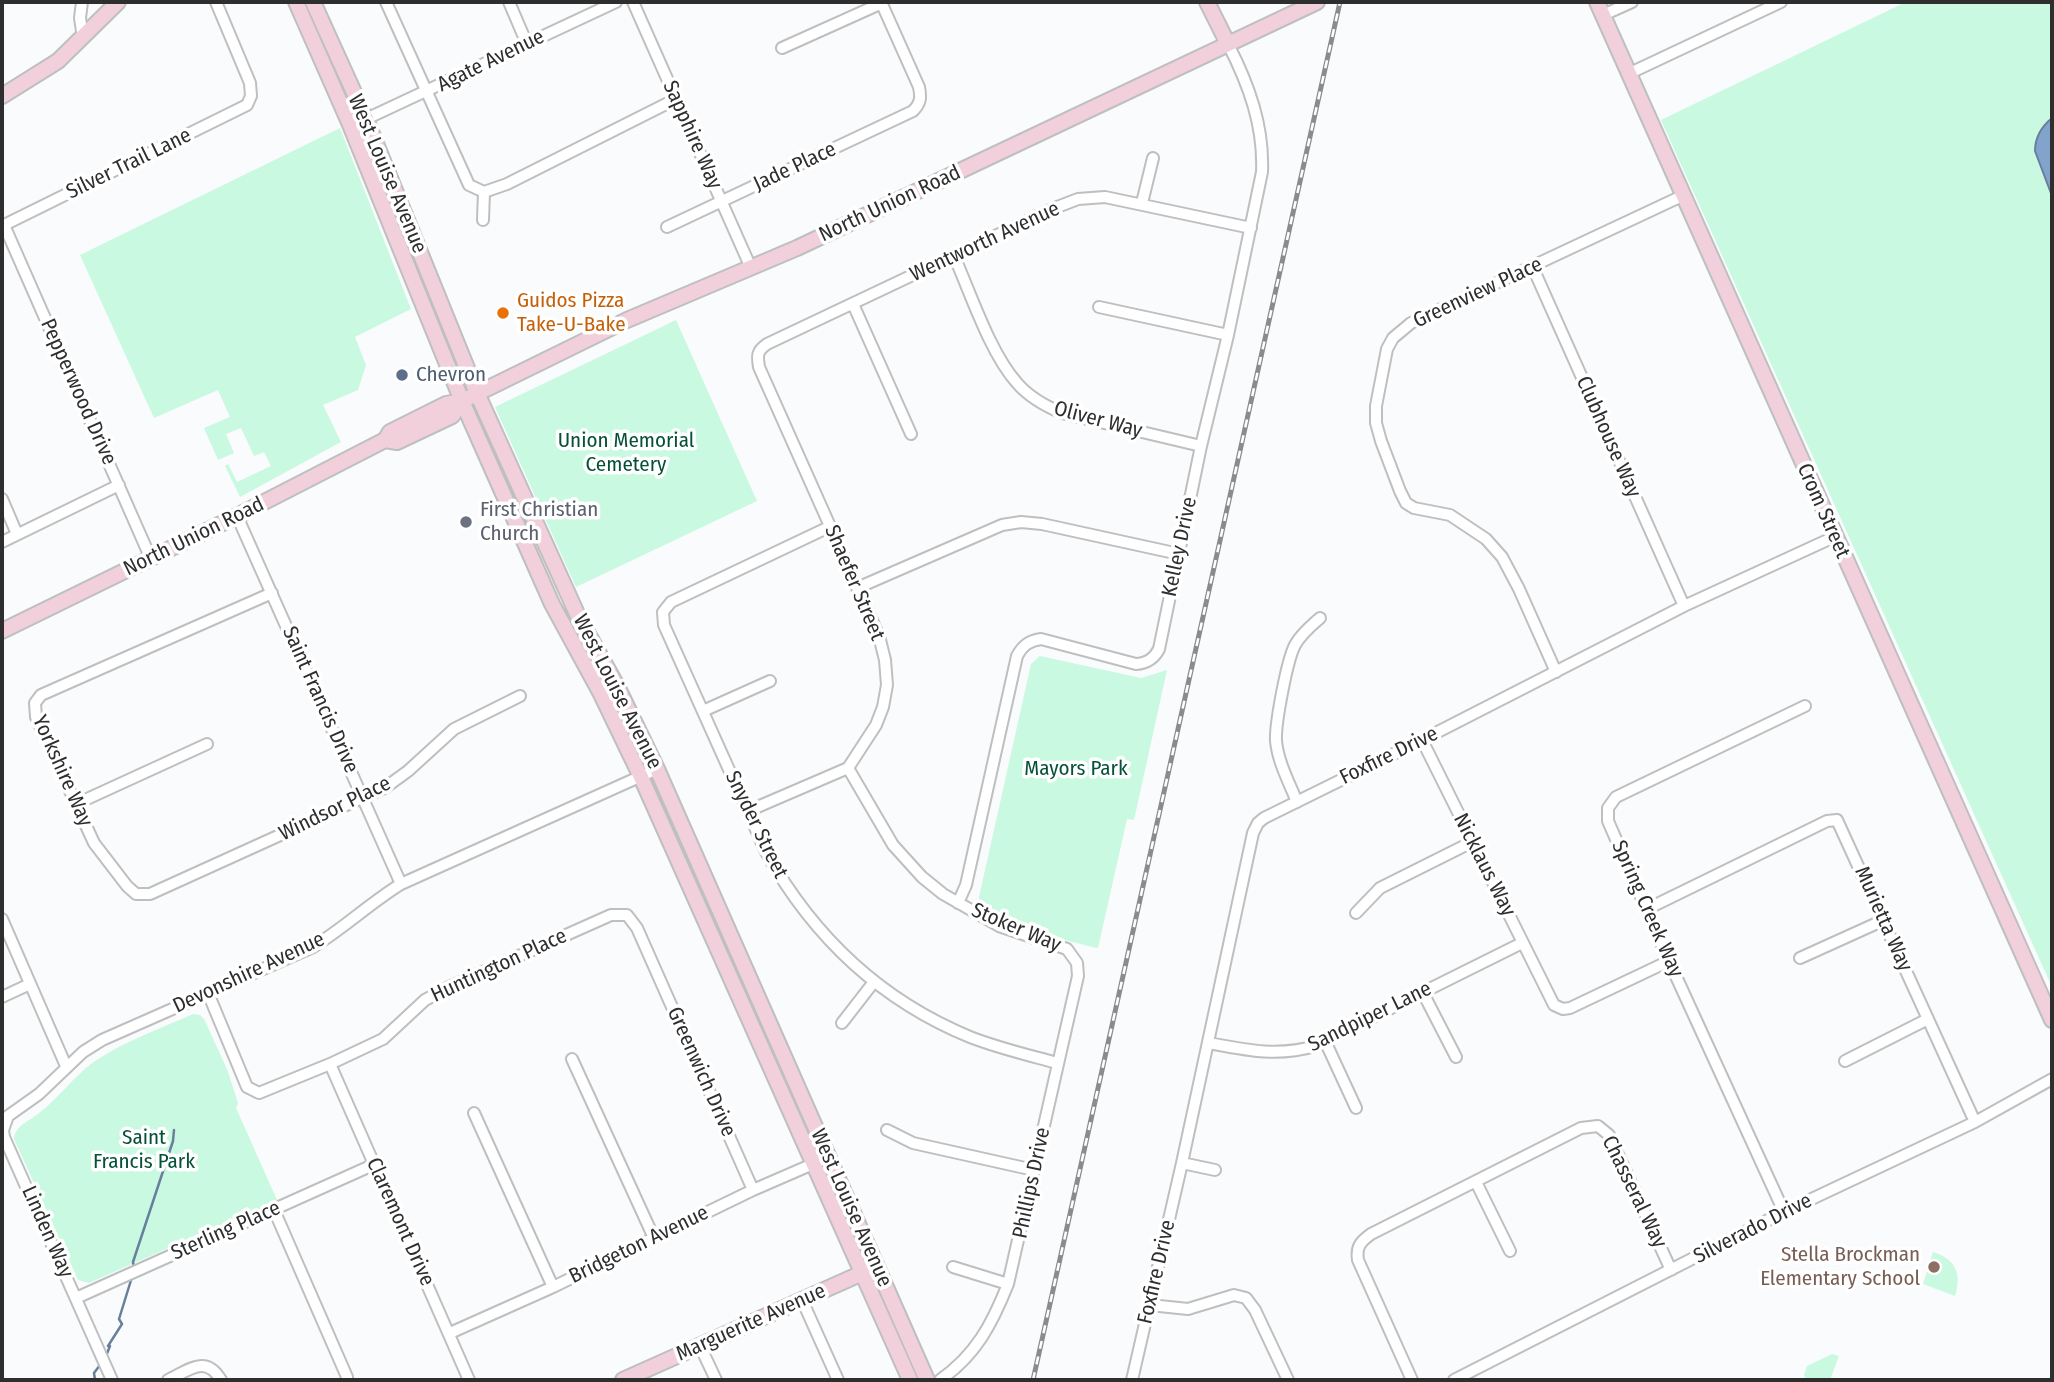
<!DOCTYPE html>
<html>
<head>
<meta charset="utf-8">
<style>
  body { margin:0 }
  #map { position:relative; width:2054px; height:1382px; overflow:hidden; background:#fafbfc; font-family:"Fira Sans Condensed",sans-serif }
  canvas { display:block }
  .frame { position:absolute; inset:0; border:4px solid #2e2e2f; pointer-events:none }
</style>
</head>
<body>
<div id="map">
<canvas width="2054" height="1382"></canvas>
<div class="frame"></div>
</div>
<script>
const ctx = document.querySelector('canvas').getContext('2d');
ctx.lineJoin = 'round';
function fillPath(path, color) {
  ctx.fillStyle = color;
  ctx.fill(path, 'evenodd');
}
function stroke(path, color, width, dash) {
  ctx.strokeStyle = color;
  ctx.lineWidth = width;
  ctx.lineCap = dash ? 'butt' : 'round';
  ctx.setLineDash(dash || []);
  ctx.stroke(path);
}
function write(font, color, halo, rows, align = 'center') {
  ctx.font = font + ' "Fira Sans Condensed",sans-serif';
  ctx.lineWidth = 7;
  ctx.setLineDash([]);
  ctx.textBaseline = 'middle';
  ctx.strokeStyle = halo;
  ctx.fillStyle = color;
  for (const [text, x, y, turn = 0] of rows) {
    ctx.save();
    ctx.translate(x, y);
    ctx.rotate((+turn || 0) * Math.PI / 180);
    ctx.textAlign = isNaN(turn) ? turn : align;
    if (halo) ctx.strokeText(text, 0, 0);
    ctx.fillText(text, 0, 0);
    ctx.restore();
  }
}
fillPath(new Path2D(`
  M 1906,2 L 2052,2 L 2052,987 L 1661,120 Z
  M 340,128 L 411,309 L 355,337 L 366,365 L 358,390 L 323,405 L 341,442 L 240,497 L 225,466 L 228,464 L 237,482 L 271,466 L 264,452 L 254,456 L 241,428 L 226,434 L 234,453 L 218,460 L 204,428 L 230,417 L 218,390 L 154,418 L 80,255 Z
  M 676,320 L 757,501 L 576,587 L 495,407 Z
  M 1040,656 L 1141,678 L 1167,670 L 1134,820 L 1127,819 L 1098,948 C 1073,943 995,922 979,903 L 979,897 L 1031,664 Z
  M 193,1014 L 200,1015 L 204,1019 L 227,1069 L 238,1103 L 236,1108 L 277,1200 L 89,1283 L 78,1280 L 14,1139 C 15,1125 30,1121 39,1113 C 56,1100 70,1082 86,1068 C 116,1044 158,1030 193,1014 Z
  M 1933,1252 C 1956,1259 1962,1274 1955,1296 L 1923,1284 Z
  M 1832,1354 L 1839,1356 L 1830,1380 L 1806,1380 L 1804,1375 L 1807,1366 Z`), '#c9f9e0');
const water = new Path2D(`
  M 2052,118 L 2052,196 L 2035,151 C 2035,137 2041,127 2052,118 Z`);
fillPath(water, '#82a3cc');
stroke(water, '#69809d', 2);
stroke(new Path2D(`
  M 134,1267 L 133,1262 L 173,1141 L 174,1130
  M 106,1356 L 110,1346 L 108,1346 L 122,1324 L 119,1319 L 132,1277
  M 95,1380 L 94,1373 L 100,1365`), '#69809d', 2.5);
const street = new Path2D(`
  M 82,2 L 80,18 L 83,38
  M 386,2 L 469,185 L 484,192
  M 509,2 L 527,44
  M 633,2 L 751,268
  M 1603,15 L 1632,2
  M 782,48 L 882,3
  M 1628,74 L 1781,2
  M 366,119 L 616,2
  M 484,192 L 507,184 L 676,99
  M 1142,203 L 1153,158
  M 483,220 L 484,192
  M 4,225 L 151,559
  M 2,226 L 247,105 L 251,96 L 250,83 L 216,2
  M 667,227 L 913,111 C 921,103 921,97 919,87 L 881,2
  M 954,256 C 971,294 990,353 1017,383 C 1029,397 1045,406 1062,413 L 1201,446
  M 1533,268 L 1684,606
  M 853,304 L 911,434
  M 1099,307 L 1228,335
  M 2,499 L 17,534
  M 237,516 L 401,884
  M 829,527 L 671,602 L 663,612 L 664,625 L 766,852 C 813,936 880,1000 970,1037 C 998,1048 1028,1055 1057,1063
  M 2,542 L 119,485
  M 857,588 L 1002,525 L 1021,522 L 1042,524 L 1179,554
  M 272,593 L 41,695 L 35,703 L 36,717 L 94,843 L 127,886 L 136,894 L 150,894 L 386,787 L 408,771 L 454,729 L 520,696
  M 1556,672 L 1519,589 L 1502,557 L 1486,539 L 1450,515 L 1414,508 L 1406,503 L 1400,491 L 1381,441 L 1376,423 L 1376,406 L 1387,349 L 1393,338 L 1411,323 L 1682,196
  M 703,711 L 770,681
  M 1422,740 L 1554,1005 L 1563,1009 L 1570,1008 L 1669,961
  M 848,768 L 893,845 L 922,877 L 943,894 L 999,926 L 1067,949 L 1077,963 L 1078,976 L 1008,1284 C 992,1324 976,1355 940,1380
  M 1297,802 C 1289,782 1278,762 1276,741 C 1275,724 1287,660 1295,645 C 1301,634 1311,626 1320,618
  M 76,804 L 207,744
  M 748,811 L 848,768 L 876,725 L 883,707 L 887,685 L 885,660 L 879,636 L 759,367 C 757,355 757,351 767,344 L 1052,209 L 1078,199 L 1105,197 L 1251,228
  M 958,903 L 966,885 L 1017,656 C 1023,645 1029,641 1041,639 L 1136,664 C 1147,663 1154,659 1159,649 L 1201,446 L 1228,335 L 1262,172 C 1264,126 1249,85 1228,44
  M 1647,909 L 1827,821 L 1837,820 L 1975,1122
  M 1356,913 L 1380,888 L 1472,842
  M 2,919 L 66,1066
  M 1800,958 L 1884,920
  M 1422,991 L 1456,1057
  M 208,993 L 247,1087 L 259,1093 L 330,1064 L 383,1039 L 425,1000 L 447,988 L 611,915 L 627,915 L 637,928 L 753,1190
  M 2,997 L 30,984
  M 842,1023 L 873,983
  M 1325,1041 L 1356,1108
  M 1209,1043 C 1246,1050 1278,1057 1315,1046 L 1522,943
  M 572,1059 L 654,1238
  M 1845,1061 L 1928,1019
  M 330,1064 L 469,1380
  M 474,1113 L 553,1287
  M 887,1130 L 913,1143 L 1034,1170
  M 1182,1163 L 1215,1170
  M 1476,1182 L 1510,1251
  M 274,1210 L 347,1377
  M 1784,1212 L 1669,961 L 1608,821 L 1608,808 L 1616,797 L 1805,706
  M 953,1267 L 1008,1284
  M 76,1298 L 375,1164
  M 802,1300 L 838,1380
  M 1150,1305 L 1188,1309 L 1234,1295 L 1246,1298 L 1255,1310 L 1288,1380
  M 450,1333 L 553,1287 L 753,1190 L 829,1157
  M 700,1346 L 716,1380
  M 112,1380 L 4,1137 L 3,1130 L 8,1116 L 39,1094 L 83,1052 L 102,1040 L 313,947 C 344,928 370,903 401,884 L 657,769
  M 168,1380 C 189,1370 206,1354 221,1380
  M 1132,1380 L 1182,1163 L 1253,833 L 1258,823 L 1264,818 L 1422,740 L 1684,606 L 1834,537
  M 1412,1380 L 1358,1260 C 1356,1247 1360,1242 1371,1234 L 1581,1128 L 1598,1126 L 1609,1135 L 1671,1270
  M 1454,1380 L 1784,1212 L 1975,1122 L 2052,1079`);
const secondary = new Path2D(`
  M 296,2 L 351,127 L 462,401 L 552,604 L 601,694 L 641,777 L 910,1380
  M 313,2 L 366,119 L 477,393 L 578,616 L 617,686 L 657,769 L 927,1380
  M 1207,2 L 1228,44
  M 1597,2 L 2052,1020
  M 2,96 L 58,61 L 118,2
  M 385,440 L 397,442 L 452,416 L 462,401
  M 2,631 L 237,516 L 385,440 L 390,432 L 446,404 L 462,401 L 627,320 L 797,248 L 1317,2
  M 623,1380 L 869,1270`);
stroke(street, '#bebfc0', 14);
stroke(secondary, '#bebfc0', 18);
stroke(street, '#fff', 10);
stroke(secondary, '#f2d0db', 14);
const rail = new Path2D(`
  M 1033,1380 L 1340,2`);
stroke(rail, '#8b8b8c', 5);
stroke(rail, '#fff', 2.5, [8]);
for (const [x, y, r, color] of [
  [503,313,7,"#e8710a"],
  [402,375,7,"#5c6f8a"],
  [466,522,7,"#6b7280"],
  [1934,1267,7,"#8d6e63"]
]) {
  const dot = new Path2D();
  dot.arc(x, y, r, 0, 2 * Math.PI);
  ctx.fillStyle = color;
  ctx.fill(dot);
  stroke(dot, '#fff', 2.5);
}
write('21px', '#2e2e2f', '#fff', [
  ["Agate Avenue",491,61,-26],
  ["Sapphire Way",692,135,66],
  ["Silver Trail Lane",129,164,-26],
  ["Jade Place",795,167,-25],
  ["West Louise Avenue",387,174,67],
  ["North Union Road",890,204,-25],
  ["Wentworth Avenue",985,242,-25],
  ["Greenview Place",1478,293,-25],
  ["Pepperwood Drive",78,392,66],
  ["Oliver Way",1098,420,15],
  ["Clubhouse Way",1608,437,66],
  ["Crom Street",1823,511,66],
  ["North Union Road",194,537,-26],
  ["Kelley Drive",1180,547,-78],
  ["Shaefer Street",854,583,67],
  ["West Louise Avenue",617,692,63],
  ["Saint Francis Drive",320,700,66],
  ["Foxfire Drive",1389,756,-26],
  ["Yorkshire Way",62,771,66],
  ["Windsor Place",335,809,-26],
  ["Snyder Street",756,825,64],
  ["Nicklaus Way",1484,865,63],
  ["Spring Creek Way",1647,909,66],
  ["Murietta Way",1883,919,66],
  ["Stoker Way",1016,928,23],
  ["Huntington Place",499,966,-25],
  ["Devonshire Avenue",249,973,-25],
  ["Sandpiper Lane",1370,1017,-26],
  ["Greenwich Drive",701,1072,66],
  ["Phillips Drive",1032,1183,-78],
  ["Chasseral Way",1634,1192,64],
  ["West Louise Avenue",851,1208,66],
  ["Claremont Drive",400,1222,66],
  ["Silverado Drive",1753,1229,-27],
  ["Sterling Place",226,1231,-24],
  ["Linden Way",47,1232,66],
  ["Bridgeton Avenue",639,1245,-26],
  ["Foxfire Drive",1157,1272,-77],
  ["Marguerite Avenue",751,1323,-24]
]);
write('21px', '#c56008', '#fff', [
  ["Guidos Pizza",517,301],
  ["Take-U-Bake",517,325]
], 'left');
write('21px', '#4e5e75', '#fff', [
  ["Chevron",416,375]
], 'left');
write('21px', '#055137', '#fff', [
  ["Union Memorial",626,441],
  ["Cemetery",626,465],
  ["Mayors Park",1076,769],
  ["Saint",144,1138],
  ["Francis Park",144,1162]
]);
write('21px', '#5b616d', '#fff', [
  ["First Christian",480,510],
  ["Church",480,534]
], 'left');
write('21px', '#785e54', '#fff', [
  ["Stella Brockman",1920,1255],
  ["Elementary School",1920,1279]
], 'right');
</script>
</body>
</html>
